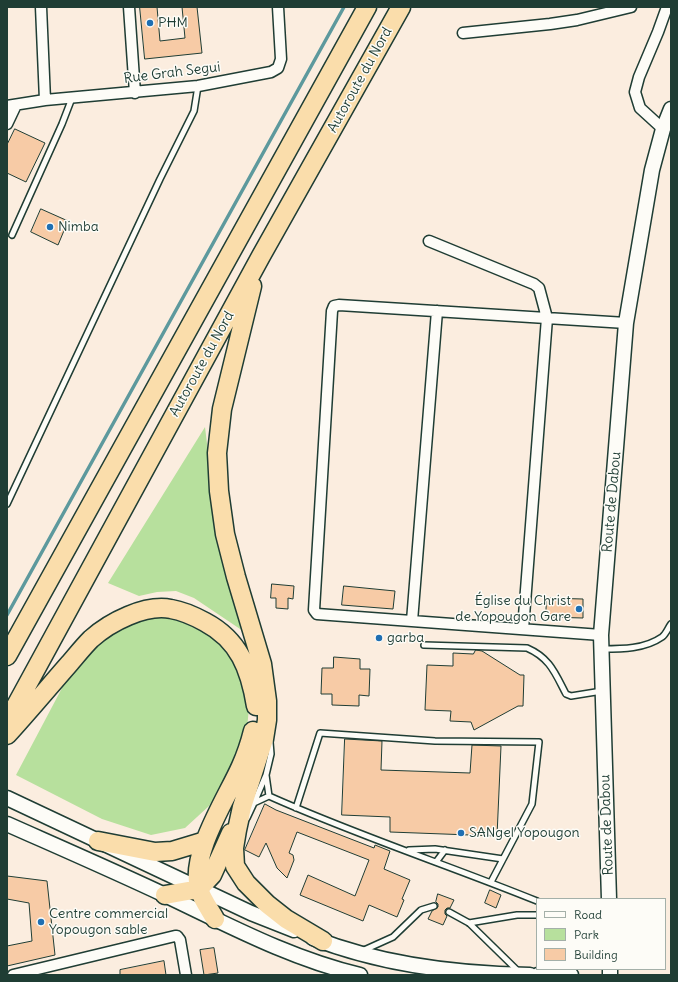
<!DOCTYPE html>
<html>
<head>
<meta charset="utf-8">
<style>
  body { margin:0 }
  #map { position:relative; width:678px; height:982px; overflow:hidden; background:#fbeddf; font-family:Delius,sans-serif }
  canvas { display:block }
  .frame { position:absolute; inset:0; border:8px solid #1f3d34; pointer-events:none }
  .legend { position:absolute; left:536px; top:898px; width:130px; height:72px; box-sizing:border-box; background:#fdfcf7; border:1px solid #a4b0a9; margin:0; padding:5px 7px; list-style:none; font-size:12px; color:#1f3d34 }
  .legend li { display:flex; align-items:center; gap:8px; height:20px }
  .legend b { width:20px; border:1px solid #a4b0a9 }
</style>
</head>
<body>
<div id="map">
<canvas width="678" height="982"></canvas>
<div class="frame"></div>
<ul class="legend">
<li><b style="height:5px;background:#fdfcf7"></b>Road</li>
<li><b style="height:11px;background:#b7e09d"></b>Park</li>
<li><b style="height:11px;background:#f7cba6"></b>Building</li>
</ul>
</div>
<script>
const ctx = document.querySelector('canvas').getContext('2d');
ctx.lineJoin = 'round';
function fillPath(path, color) {
  ctx.fillStyle = color;
  ctx.fill(path, 'evenodd');
}
function stroke(path, color, width, dash) {
  ctx.strokeStyle = color;
  ctx.lineWidth = width;
  ctx.lineCap = dash ? 'butt' : 'round';
  ctx.setLineDash(dash || []);
  ctx.stroke(path);
}
function write(font, color, halo, rows, align = 'center') {
  ctx.font = font + ' Delius,sans-serif';
  ctx.lineWidth = 3;
  ctx.setLineDash([]);
  ctx.textBaseline = 'middle';
  ctx.strokeStyle = halo;
  ctx.fillStyle = color;
  for (const [text, x, y, turn = 0] of rows) {
    ctx.save();
    ctx.translate(x, y);
    ctx.rotate((+turn || 0) * Math.PI / 180);
    ctx.textAlign = isNaN(turn) ? turn : align;
    if (halo) ctx.strokeText(text, 0, 0);
    ctx.fillText(text, 0, 0);
    ctx.restore();
  }
}
fillPath(new Path2D(`
  M 205,427 L 214,501 L 246,633 L 194,598 L 176,591 L 157,592 L 139,596 L 108,583 Z
  M 152,613 L 193,621 L 234,656 L 249,708 L 246,739 L 226,780 L 209,806 L 185,828 L 151,835 L 102,819 L 16,775 L 71,671 L 116,627 Z`), '#b7e09d');
stroke(new Path2D(`
  M 7,615 L 344,7`), '#5d999d', 3.5);
const building = new Path2D(`
  M 140,7 L 157,7 L 160,41 L 185,38 L 182,7 L 197,7 L 202,53 L 145,59 Z
  M 15,129 L 45,143 L 26,182 L 7,173 L 7,145 Z
  M 41,209 L 68,221 L 58,245 L 31,232 Z
  M 272,584 L 294,586 L 293,599 L 288,598 L 288,609 L 276,608 L 276,598 L 271,598 Z
  M 344,586 L 395,591 L 393,609 L 342,605 Z
  M 547,598 L 583,599 L 583,618 L 546,617 Z
  M 476,650 L 482,651 L 520,675 L 524,675 L 523,706 L 518,706 L 474,730 L 471,722 L 450,721 L 451,711 L 425,710 L 427,665 L 453,666 L 453,653 L 473,654 Z
  M 334,657 L 360,659 L 360,669 L 370,669 L 369,696 L 359,695 L 359,706 L 332,705 L 332,694 L 321,694 L 322,668 L 333,668 Z
  M 345,739 L 382,741 L 381,770 L 470,773 L 472,745 L 501,746 L 497,836 L 390,832 L 390,817 L 342,815 Z
  M 265,804 L 276,810 L 374,848 L 375,845 L 390,851 L 384,869 L 410,880 L 402,899 L 404,900 L 397,917 L 369,905 L 363,921 L 300,895 L 308,875 L 355,896 L 369,860 L 297,832 L 289,853 L 293,855 L 294,860 L 287,878 L 277,868 L 266,843 L 259,857 L 245,850 Z
  M 7,876 L 47,881 L 55,955 L 7,966 L 7,946 L 32,941 L 29,903 L 7,899 Z
  M 490,890 L 501,895 L 496,908 L 485,903 Z
  M 438,894 L 454,900 L 450,908 L 447,908 L 445,910 L 445,914 L 447,916 L 443,925 L 428,919 L 432,911 L 438,907 L 438,904 L 436,902 Z
  M 214,948 L 218,973 L 204,975 L 200,950 Z
  M 164,961 L 166,975 L 120,975 L 120,970 Z`);
fillPath(building, '#f7cba6');
stroke(building, '#1f3d34', 1);
const lane = new Path2D(`
  M 12,235 L 62,124 L 72,98
  M 7,504 L 160,179 L 194,111 L 198,86
  M 424,645 L 527,648 C 550,658 555,673 566,694 L 571,696 L 602,691
  M 602,649 C 622,649 645,649 662,637 C 666,634 668,628 671,624
  M 269,796 C 356,835 448,865 537,901
  M 269,796 L 266,775 L 271,754 L 270,742
  M 254,803 L 266,775
  M 296,808 L 320,733 L 435,741 L 539,742 L 532,804 L 491,882
  M 247,818 L 254,803 L 269,796
  M 409,850 L 435,849 L 503,859
  M 436,862 L 445,850
  M 449,912 L 469,923 L 518,971
  M 469,923 L 517,915 L 537,915
  M 362,951 L 393,937 L 421,910 L 434,906`);
const street = new Path2D(`
  M 41,7 L 45,100
  M 129,7 L 135,93
  M 463,33 L 550,24 L 577,20 L 631,7
  M 7,106 L 45,100 L 198,86 L 271,72 L 278,68 L 281,59 L 278,7
  M 7,124 L 16,105
  M 663,129 L 640,108 L 635,92 L 639,77 L 658,32 L 667,7
  M 429,241 L 534,284 L 539,288 L 547,318 L 523,629
  M 412,621 L 437,311
  M 601,635 L 317,614 L 314,610 L 332,311 L 334,306 L 339,305 L 626,323
  M 13,975 L 175,936 L 177,936 L 180,940 L 186,975`);
const secondary = new Path2D(`
  M 7,798 L 251,913 L 294,930
  M 7,824 C 61,848 114,871 167,896 C 230,926 292,959 360,975
  M 609,899 L 601,635 L 626,323 L 652,170 L 663,129 L 671,109
  M 313,938 C 382,965 457,974 530,975
  M 538,975 L 571,975
  M 610,975 L 610,969`);
const highway = new Path2D(`
  M 252,286 L 222,409 L 217,453 L 219,491 L 225,534 L 236,577 L 262,664 L 267,701 L 267,720 L 264,739 L 242,807 L 237,830 L 234,848 L 235,866 L 246,883 L 267,904 L 286,919 L 323,941
  M 7,656 L 367,7
  M 7,722 L 261,256 L 401,7
  M 7,735 C 28,712 48,688 69,664 C 76,656 83,647 91,639 C 110,622 145,604 171,609 C 183,611 194,616 205,622 C 239,640 250,669 256,706
  M 98,841 L 155,852 L 172,851 L 205,841
  M 165,895 L 199,889 L 212,875 L 231,833
  M 215,919 C 210,910 202,899 199,889 C 190,853 227,798 241,766 C 246,755 250,743 253,731`);
stroke(lane, '#1f3d34', 8);
stroke(street, '#1f3d34', 13);
stroke(secondary, '#1f3d34', 17);
stroke(highway, '#1f3d34', 21);
stroke(lane, '#fdfcf7', 5);
stroke(street, '#fdfcf7', 10);
stroke(secondary, '#fdfcf7', 14);
stroke(highway, '#faddab', 18);
for (const [x, y, r, color] of [
  [150,23,4,"#1f6fb2"],
  [50,227,4,"#1f6fb2"],
  [579,609,4,"#1f6fb2"],
  [379,638,4,"#1f6fb2"],
  [461,833,4,"#1f6fb2"],
  [41,922,4,"#1f6fb2"]
]) {
  const dot = new Path2D();
  dot.arc(x, y, r, 0, 2 * Math.PI);
  ctx.fillStyle = color;
  ctx.fill(dot);
  stroke(dot, '#fdfcf7', 1.5);
}
write('14px', '#1f3d34', '#fdfcf7', [
  ["PHM",158,23],
  ["Nimba",58,227],
  ["Église du Christ",571,601,"right"],
  ["de Yopougon Gare",571,617,"right"],
  ["garba",387,638],
  ["SANgel Yopougon",469,833],
  ["Centre commercial",49,914],
  ["Yopougon sable",49,930]
], 'left');
write('14px', '#1f3d34', '#fdfcf7', [
  ["Rue Grah Segui",172,73,-7],
  ["Autoroute du Nord",360,80,-61],
  ["Autoroute du Nord",202,364,-61],
  ["Route de Dabou",612,502,-85],
  ["Route de Dabou",607,825,-92]
]);
</script>
</body>
</html>
